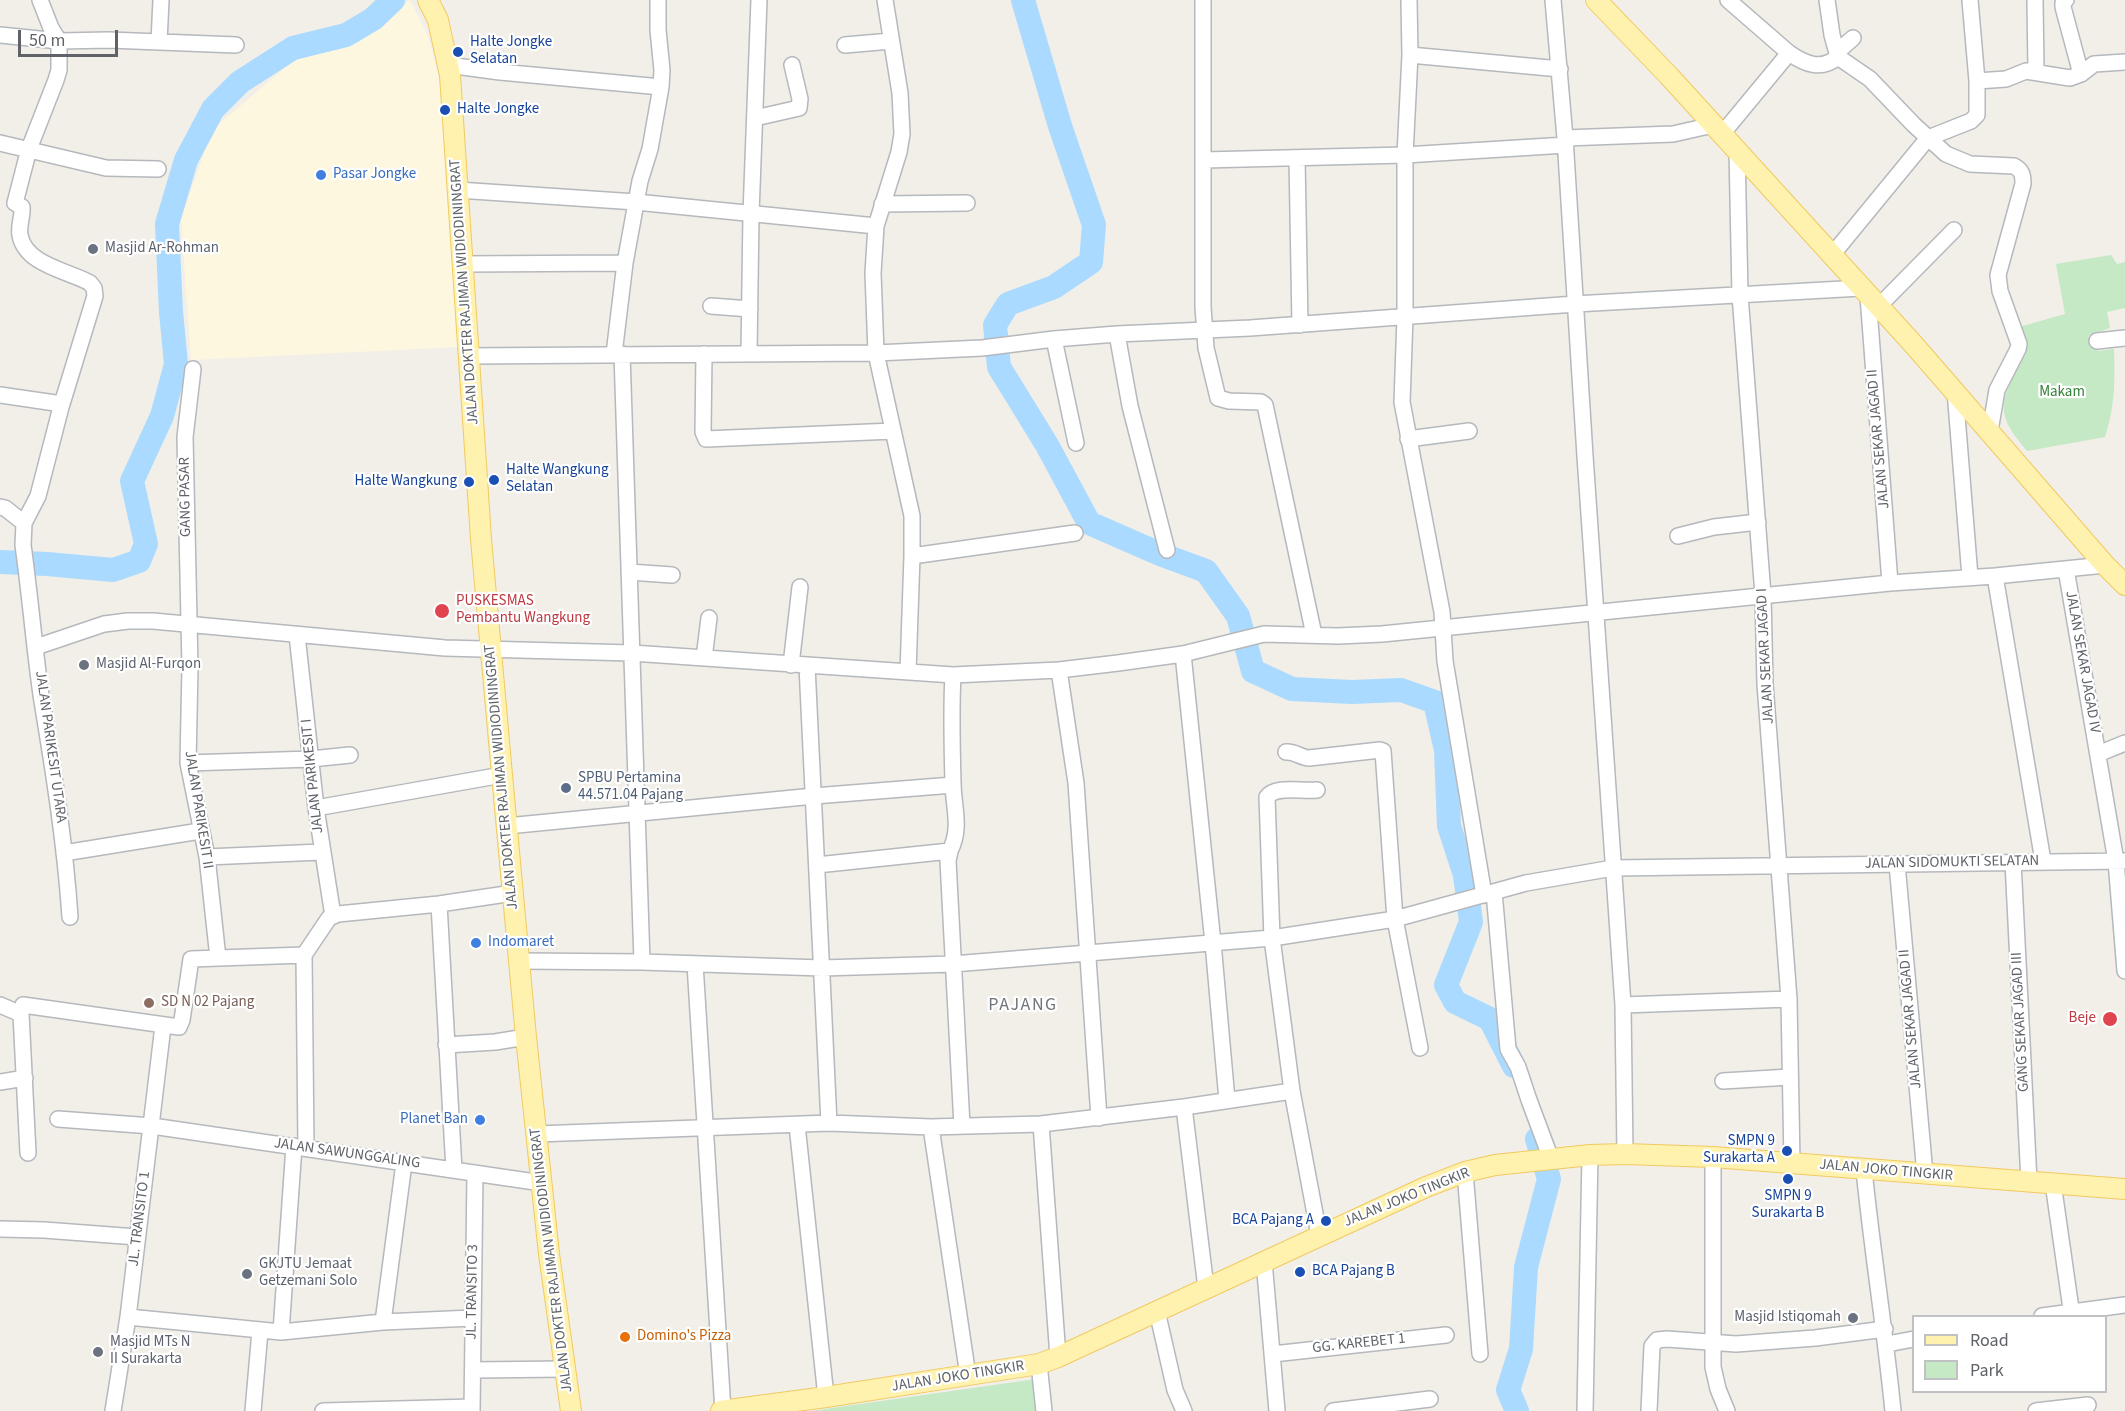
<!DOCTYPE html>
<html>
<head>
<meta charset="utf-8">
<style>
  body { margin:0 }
  #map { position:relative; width:2125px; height:1411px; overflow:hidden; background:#f1efe8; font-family:"Source Sans 3",sans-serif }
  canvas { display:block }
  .legend { position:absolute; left:1912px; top:1315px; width:195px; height:78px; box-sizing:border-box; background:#fff; border:2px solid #bfc1c3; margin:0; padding:8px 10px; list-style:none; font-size:18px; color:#5f6368 }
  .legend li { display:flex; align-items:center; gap:12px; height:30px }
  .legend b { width:30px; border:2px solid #bfc1c3 }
  .scale { position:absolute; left:18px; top:30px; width:100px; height:27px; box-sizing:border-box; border:3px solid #5f6368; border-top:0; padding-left:8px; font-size:18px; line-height:21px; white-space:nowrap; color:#5f6368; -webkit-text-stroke:4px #fff; paint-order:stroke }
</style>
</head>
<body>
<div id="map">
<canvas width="2125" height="1411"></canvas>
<ul class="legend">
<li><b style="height:8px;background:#fff2af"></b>Road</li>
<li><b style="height:16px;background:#c5e8c5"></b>Park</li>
</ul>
<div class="scale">50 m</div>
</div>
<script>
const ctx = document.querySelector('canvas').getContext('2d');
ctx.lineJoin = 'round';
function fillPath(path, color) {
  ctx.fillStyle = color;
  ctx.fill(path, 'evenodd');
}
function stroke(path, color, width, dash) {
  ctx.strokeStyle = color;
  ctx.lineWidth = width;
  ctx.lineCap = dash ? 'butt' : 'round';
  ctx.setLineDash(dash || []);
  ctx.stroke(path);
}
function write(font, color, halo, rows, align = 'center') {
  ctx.font = font + ' "Source Sans 3",sans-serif';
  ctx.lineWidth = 4.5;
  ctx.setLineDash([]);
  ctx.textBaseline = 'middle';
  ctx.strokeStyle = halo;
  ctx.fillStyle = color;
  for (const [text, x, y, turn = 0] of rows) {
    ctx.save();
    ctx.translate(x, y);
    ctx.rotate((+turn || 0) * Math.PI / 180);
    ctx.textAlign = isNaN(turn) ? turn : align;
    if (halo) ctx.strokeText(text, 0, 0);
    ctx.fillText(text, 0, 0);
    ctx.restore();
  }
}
fillPath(new Path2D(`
  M 410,0 L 428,36 L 439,78 L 459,347 L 191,360 L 181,219 L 212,130 L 293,61 L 359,42 Z`), '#fef7e0');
fillPath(new Path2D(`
  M 2111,255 L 2117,264 L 2125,262 L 2125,308 L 2107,312 L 2110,328 L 2088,336 L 2098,351 L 2114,349 C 2115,382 2115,406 2105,437 L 2027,451 C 2003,422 1996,410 2014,375 C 2018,366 2024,359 2025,349 C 2026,342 2021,334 2019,327 L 2065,314 L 2056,264 Z
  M 1036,1379 L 1039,1411 L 811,1411 Z`), '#c5e8c5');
stroke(new Path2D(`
  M 1023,0 L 1060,126 L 1094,225 L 1091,262 L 1054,287 L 1008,304 L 995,325 L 999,367 L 1047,445 L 1089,523 L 1160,554 L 1206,571 L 1238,616 L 1253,671 L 1292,689 L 1352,692 L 1401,690 L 1435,702 L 1446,750 L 1449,826 L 1465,875 L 1471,922 L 1446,985 L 1455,1002 L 1490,1019 L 1514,1066
  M 0,562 L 47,564 L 113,570 L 139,561 L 146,544 L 132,481 L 162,416 L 176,364 L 171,312 L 167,224 L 186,160 L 213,109 L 240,82 L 293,48 L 346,35 L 373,19 L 393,0
  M 1517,1411 L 1508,1390 L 1521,1349 L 1526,1267 L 1549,1179 L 1537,1139`), '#aadaff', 24);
const minor = new Path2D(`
  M 40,0 L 51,28 L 59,41
  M 885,0 L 900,93 L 902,134 L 899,152 L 876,226 L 873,273 L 876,353 L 912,516 L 912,556 L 908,672
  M 1203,0 L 1203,307 L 1206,348 L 1218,398 L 1229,401 L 1261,402 L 1265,405 L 1314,635
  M 1409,0 L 1410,55 L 1405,155 L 1405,317 L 1402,402 L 1442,612 L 1445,661 L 1484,895
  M 1553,0 L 1565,138 L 1585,456 L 1623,1005 L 1625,1154
  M 1728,0 L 1789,53
  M 2035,0 L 2036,71
  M 2066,0 L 2063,3 L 2063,7 L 2081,74
  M 0,35 L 59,41 L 109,40 L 236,45
  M 159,42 L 161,0
  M 845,45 L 891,41
  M 1837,52 L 1853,38
  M 1410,55 L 1560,69
  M 1838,57 L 1870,79 L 1914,125 L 1946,154 L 1970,164 L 2014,166 C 2022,170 2023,175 2023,184 L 1998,275 L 2000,291 L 2019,344 L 2018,349 L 1997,390 L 1990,431
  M 448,65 L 500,72 L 661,87
  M 1977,81 L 2006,79 L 2026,71 L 2070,78 L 2081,74 L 2094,64 L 2125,62
  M 755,118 L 799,108 L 800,99 L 792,65
  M 1722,134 L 1789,53 C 1805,64 1821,71 1838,57 L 1832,35 L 1827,0
  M 1565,138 L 1673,134 L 1713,125
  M 0,143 L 106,168 L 158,169
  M 1737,150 L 1740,295 L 1763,595 L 1765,684 L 1789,999 L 1792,1163
  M 1297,158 L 1300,325
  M 1204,160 L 1405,155 L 1566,145
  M 458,190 L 636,202 L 876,226
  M 882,204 L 967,203
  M 1832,255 L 1928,138 L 1971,121 L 1977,115 L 1977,81 L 1970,0
  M 462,264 L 625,263
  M 1868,296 L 1890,583
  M 711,306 L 750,309
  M 1878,307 L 1954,230
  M 1117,334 L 1130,406 L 1167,550
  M 1054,339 L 1076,443
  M 2097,341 L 2125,338
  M 614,354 L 625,263 L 640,181 L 650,149 L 661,87 L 662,70 L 658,30 L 658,0
  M 622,354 L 642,962
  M 704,354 L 703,432 L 706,439 L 893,431
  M 749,354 L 751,214 L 759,0
  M 468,356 L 876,353 L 982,348 L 1054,339 L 1117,334 L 1250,328 L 1575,304 L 1861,288
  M 193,369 L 185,437 L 190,667 L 188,763 L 207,857 L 218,958
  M 1955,391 L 1970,577
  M 0,395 L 62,404
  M 1408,439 L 1469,431
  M 0,507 L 5,508 L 24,523 L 23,545 C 30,595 34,645 41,695 C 53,768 65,842 70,917
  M 24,523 L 38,496 L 61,407 L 95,296 L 94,288 L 90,283 C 69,271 25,265 20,235 C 18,226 23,217 22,207 L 15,203 L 29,149 L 56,80 L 59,70 L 59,41
  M 1678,536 L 1714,527 L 1758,522
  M 912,556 L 1075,533
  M 2066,569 L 2116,861 L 2125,971
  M 629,572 L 672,575
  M 1995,576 L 2043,861
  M 297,635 L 316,808 L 333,916
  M 36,647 L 104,624 L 128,621 L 153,621 L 445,648 L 632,653 L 953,675 L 1059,670 L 1118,663 L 1183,654 L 1264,634 L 1338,636 L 1382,634 L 1890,583 L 1995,576 L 2105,565
  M 1183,654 L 1213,943 L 1227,1100
  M 704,658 L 709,618
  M 791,665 L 800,587
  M 807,666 L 829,1123
  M 1059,670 L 1076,783 L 1099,1118
  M 1286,752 C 1295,751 1301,758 1309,758 L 1380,750 L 1383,751 L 1395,919 L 1420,1048
  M 2098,754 L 2125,743
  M 188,763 L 311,759 L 350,755
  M 1317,790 C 1302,792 1276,785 1267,797 L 1272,938 L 1292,1091 L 1319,1235
  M 316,808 L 502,775
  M 507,826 L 814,796 L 953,785
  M 950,851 L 948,861 L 962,1126
  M 64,853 L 200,831
  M 207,857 L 321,852
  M 2013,862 L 2029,1182
  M 1897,864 L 1925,1174
  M 817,865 L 950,851 C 962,827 953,807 953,782 C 952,747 951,710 953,675
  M 1494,892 L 1508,1049 L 1518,1067 L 1529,1100 L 1551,1159
  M 439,904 L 454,1170
  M 304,955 L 306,1148
  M 519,961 L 642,962 L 822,968 L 953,964 L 1272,938 L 1395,919 L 1526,883 L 1613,868 L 2125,861
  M 695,964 L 723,1411
  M 0,1005 L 21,1014
  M 1623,1005 L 1789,999
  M 446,1045 L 495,1042 L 526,1037
  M 1723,1081 L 1790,1077
  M 0,1082 L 25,1078
  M 1184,1107 L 1206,1288
  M 58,1119 L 152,1126
  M 1041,1124 L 1058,1357
  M 797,1125 L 826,1397
  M 152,1126 L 542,1183
  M 931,1127 L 968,1376
  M 537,1134 L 829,1123 L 931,1127 L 1041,1124 L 1184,1107 L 1292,1091
  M 28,1153 L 21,1014 L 23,1005 L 179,1027 L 182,1020 L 191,959 L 304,955 L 329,918 L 338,914 L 439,904 L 513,893
  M 1713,1157 L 1713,1367 L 1718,1389 L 1727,1411
  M 1864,1170 C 1872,1250 1885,1330 1893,1411
  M 1465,1172 L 1480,1354
  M 2053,1183 L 2072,1316
  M 0,1229 L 44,1230 L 137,1237
  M 1264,1261 L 1277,1411
  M 1157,1311 L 1175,1390 L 1184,1411
  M 2042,1316 L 2125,1305
  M 128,1317 L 281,1332 L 383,1322 L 472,1318
  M 383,1322 L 404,1163
  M 281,1332 L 294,1146
  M 1887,1344 L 1914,1339
  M 1273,1354 L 1446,1335
  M 1039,1364 L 1044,1411
  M 473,1370 L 564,1369
  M 113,1411 L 128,1317 L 163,1026
  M 253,1411 L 260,1331
  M 323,1411 L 472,1407
  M 472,1411 L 475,1173
  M 1333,1411 L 1430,1399
  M 1585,1411 L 1590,1155
  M 1649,1411 L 1652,1346 L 1657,1340 L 1667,1339 L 1736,1344 L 1815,1338 L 1885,1329
  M 2036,1411 L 2088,1405`);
const major = new Path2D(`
  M 428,0 L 438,20 L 450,75 L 481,539 L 502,775 L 526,1037 L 549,1254 L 571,1411
  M 1596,0 L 1669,76 L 1914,345 L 2105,565 L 2125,585
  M 721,1411 L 826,1397 L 1039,1364 L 1058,1357 L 1426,1187 L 1465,1172 L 1495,1165 L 1590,1155 L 1625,1154 L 1713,1157 L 2125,1189`);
stroke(minor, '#b5b8bc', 18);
stroke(major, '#f2c960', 22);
stroke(minor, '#fff', 15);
stroke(major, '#fff2af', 20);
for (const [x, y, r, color] of [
  [458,52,6,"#1a4fb4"],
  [445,110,6,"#1a4fb4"],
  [321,175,6,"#3f7fe0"],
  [93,249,6,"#6b7280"],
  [494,480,6,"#1a4fb4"],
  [469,482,6,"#1a4fb4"],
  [442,611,8,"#e0444e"],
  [84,665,6,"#6b7280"],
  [566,788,6,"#5c6f8a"],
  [476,943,6,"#3f7fe0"],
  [149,1003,6,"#8d6e63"],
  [2110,1019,8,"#e0444e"],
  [480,1120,6,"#3f7fe0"],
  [1787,1151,6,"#1a4fb4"],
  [1788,1179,6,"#1a4fb4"],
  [1326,1221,6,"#1a4fb4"],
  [1300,1272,6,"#1a4fb4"],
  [247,1274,6,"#6b7280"],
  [1853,1318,6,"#6b7280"],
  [625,1337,6,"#e8710a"],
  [98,1352,6,"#6b7280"]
]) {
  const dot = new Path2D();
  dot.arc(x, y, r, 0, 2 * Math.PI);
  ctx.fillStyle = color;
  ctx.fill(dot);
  stroke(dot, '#fff', 2);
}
write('15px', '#164399', '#fff', [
  ["Halte Jongke",470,43],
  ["Selatan",470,60],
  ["Halte Jongke",457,110],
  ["Halte Wangkung",506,471],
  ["Selatan",506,488],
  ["Halte Wangkung",457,482,"right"],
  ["SMPN 9",1775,1142,"right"],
  ["Surakarta A",1775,1159,"right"],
  ["SMPN 9",1788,1197,"center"],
  ["Surakarta B",1788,1214,"center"],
  ["BCA Pajang A",1314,1221,"right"],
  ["BCA Pajang B",1312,1272]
], 'left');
write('15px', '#366cbe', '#fff', [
  ["Pasar Jongke",333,175],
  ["Indomaret",488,943],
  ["Planet Ban",468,1120,"right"]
], 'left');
write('15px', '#5b616d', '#fff', [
  ["Masjid Ar-Rohman",105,249],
  ["Masjid Al-Furqon",96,665],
  ["GKJTU Jemaat",259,1265],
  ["Getzemani Solo",259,1282],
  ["Masjid Istiqomah",1841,1318,"right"],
  ["Masjid MTs N",110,1343],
  ["II Surakarta",110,1360]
], 'left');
write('15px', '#5f6368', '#fff', [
  ["JALAN DOKTER RAJIMAN WIDIODININGRAT",465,292,-94],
  ["JALAN SEKAR JAGAD II",1879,439,-95],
  ["GANG PASAR",186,497,-91],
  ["JALAN SEKAR JAGAD I",1766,656,-93],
  ["JALAN SEKAR JAGAD IV",2082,662,80],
  ["JALAN PARIKESIT UTARA",50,747,82],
  ["JALAN PARIKESIT I",313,776,-96],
  ["JALAN DOKTER RAJIMAN WIDIODININGRAT",502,777,-95],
  ["JALAN PARIKESIT II",198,810,81],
  ["JALAN SIDOMUKTI SELATAN",1952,863,-1],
  ["JALAN SEKAR JAGAD II",1911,1019,-95],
  ["GANG SEKAR JAGAD III",2021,1022,-93],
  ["JALAN SAWUNGGALING",347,1154,8],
  ["JALAN JOKO TINGKIR",1886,1171,5],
  ["JALAN JOKO TINGKIR",1407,1198,-22],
  ["JL. TRANSITO 1",140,1219,-83],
  ["JALAN DOKTER RAJIMAN WIDIODININGRAT",552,1260,-97],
  ["JL. TRANSITO 3",473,1292,-89],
  ["GG. KAREBET 1",1359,1344,-6],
  ["JALAN JOKO TINGKIR",958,1377,-9]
]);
write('15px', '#348238', '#fff', [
  ["Makam",2062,393]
]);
write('15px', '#be3a42', '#fff', [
  ["PUSKESMAS",456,602],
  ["Pembantu Wangkung",456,619],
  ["Beje",2096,1019,"right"]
], 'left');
write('15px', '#4e5e75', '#fff', [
  ["SPBU Pertamina",578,779],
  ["44.571.04 Pajang",578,796]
], 'left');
write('15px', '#785e54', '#fff', [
  ["SD N 02 Pajang",161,1003]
], 'left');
write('15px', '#c56008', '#fff', [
  ["Domino's Pizza",637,1337]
], 'left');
ctx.letterSpacing = '1.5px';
write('18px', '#70757a', '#fff', [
  ["PAJANG",1023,1006]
]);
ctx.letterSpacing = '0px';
</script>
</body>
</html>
